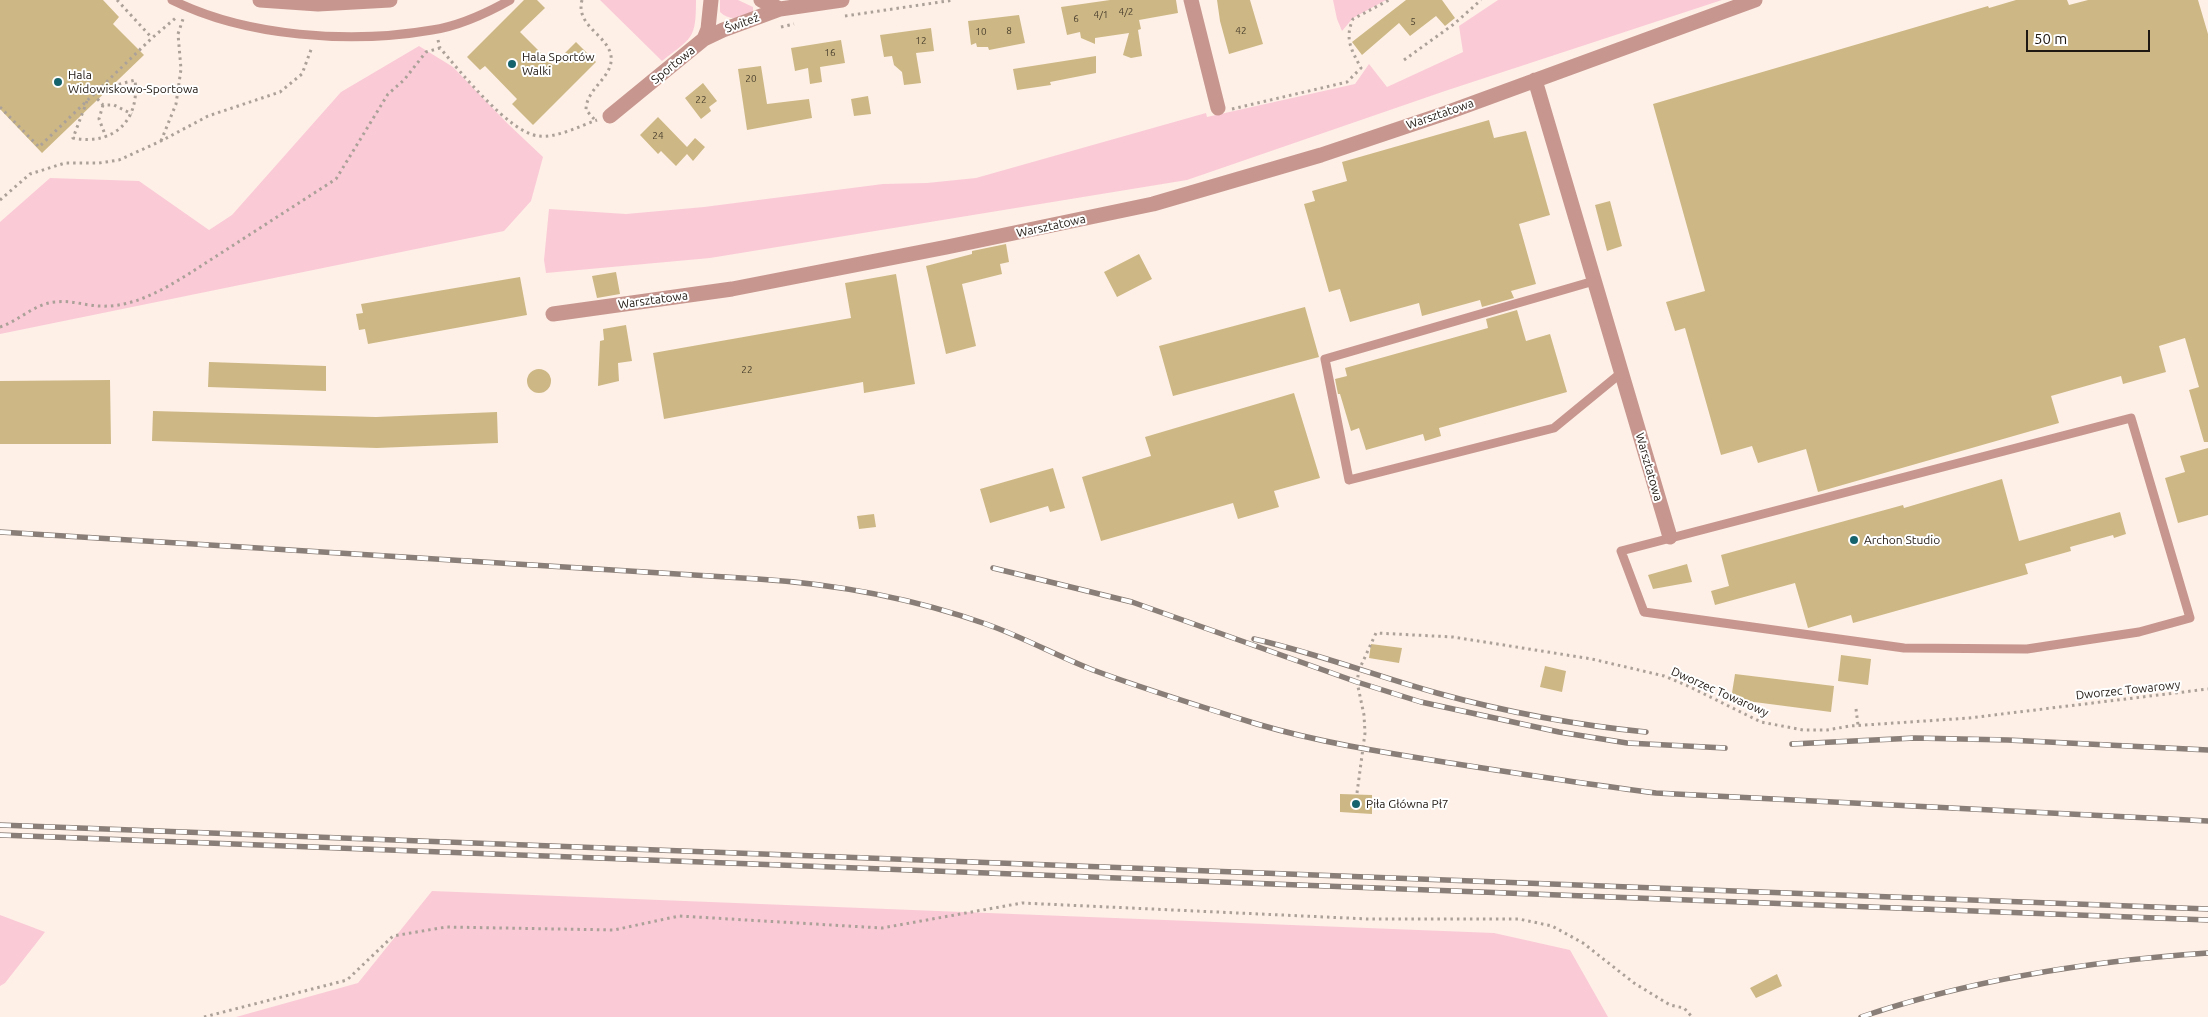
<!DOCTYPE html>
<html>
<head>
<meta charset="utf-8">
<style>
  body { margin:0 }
  #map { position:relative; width:2208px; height:1017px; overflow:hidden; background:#fef0e7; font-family:Ubuntu,sans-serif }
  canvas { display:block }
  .scale { position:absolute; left:2026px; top:30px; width:124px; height:22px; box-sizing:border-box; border:2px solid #1f1711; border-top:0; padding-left:6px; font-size:15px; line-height:18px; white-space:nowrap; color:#1f1711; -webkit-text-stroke:4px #fff; paint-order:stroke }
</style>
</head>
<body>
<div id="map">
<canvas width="2208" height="1017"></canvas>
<div class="scale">50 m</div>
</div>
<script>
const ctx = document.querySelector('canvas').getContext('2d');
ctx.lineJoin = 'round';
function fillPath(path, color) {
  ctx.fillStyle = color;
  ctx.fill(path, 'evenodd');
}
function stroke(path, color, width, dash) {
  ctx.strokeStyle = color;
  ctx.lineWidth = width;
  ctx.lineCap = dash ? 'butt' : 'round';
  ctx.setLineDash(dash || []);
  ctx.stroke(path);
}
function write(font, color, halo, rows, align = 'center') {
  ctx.font = font + ' Ubuntu,sans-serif';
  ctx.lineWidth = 4;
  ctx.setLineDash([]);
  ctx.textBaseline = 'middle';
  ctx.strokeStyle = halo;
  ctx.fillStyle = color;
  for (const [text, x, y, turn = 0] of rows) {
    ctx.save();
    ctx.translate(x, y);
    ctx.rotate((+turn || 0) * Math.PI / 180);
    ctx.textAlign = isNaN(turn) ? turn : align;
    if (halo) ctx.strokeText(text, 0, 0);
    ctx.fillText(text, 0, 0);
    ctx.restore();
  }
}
fillPath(new Path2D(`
  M 600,0 L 696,0 C 696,40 692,37 662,61 Z
  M 720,0 L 738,0 L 753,7 L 753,11 C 743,18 730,22 720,12 Z
  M 1333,0 L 1386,0 L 1353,18 L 1342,31 L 1337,19 Z
  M 1498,0 L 1722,0 L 1445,91 L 1187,180 L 710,258 L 546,273 L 544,260 L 549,209 L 626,214 L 704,207 L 883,184 L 927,183 L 976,178 L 1206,113 L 1207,117 L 1355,84 L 1369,64 L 1387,87 L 1463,52 L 1459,26 Z
  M 419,46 L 453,67 L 507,123 L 543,157 L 531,201 L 504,231 L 0,334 L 0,222 L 50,178 L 139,181 L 209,230 L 232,215 L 341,92 Z
  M 432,891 L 1494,933 L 1570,950 L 1608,1017 L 236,1017 L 358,983 Z
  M 0,915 L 45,932 L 5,983 L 0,986 Z`), '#facad7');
fillPath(new Path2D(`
  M 0,0 L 103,0 L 119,17 L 113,24 L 144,55 L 42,153 L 0,109 Z
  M 524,0 L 537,0 L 545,8 L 520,32 L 553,65 L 576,42 L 596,62 L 533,125 L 512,104 L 517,99 L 485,66 L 480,70 L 467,57 Z
  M 1110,0 L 1176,0 L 1178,13 L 1139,20 L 1141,29 L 1138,30 L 1142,56 L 1131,58 L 1123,55 L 1129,33 L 1095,38 L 1095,44 L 1081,38 L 1080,32 L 1067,35 L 1061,7 Z
  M 1217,0 L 1250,0 L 1263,44 L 1229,54 L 1220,21 Z
  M 1406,0 L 1442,0 L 1455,18 L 1445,26 L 1436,16 L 1410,36 L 1399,23 L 1362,55 L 1352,42 Z
  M 2016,0 L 2067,0 L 2069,5 L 2088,0 L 2198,0 L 2208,34 L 2208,442 L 2204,442 L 2189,390 L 2199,387 L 2185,338 L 2159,346 L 2166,372 L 2123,384 L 2121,376 L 2051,396 L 2059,423 L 1818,492 L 1806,449 L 1758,463 L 1752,446 L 1721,455 L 1685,328 L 1675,331 L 1666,302 L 1705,291 L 1653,104 L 1988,6 L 1989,8 Z
  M 1019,15 L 1025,43 L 989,50 L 988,47 L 977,47 L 976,43 L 971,45 L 968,21 Z
  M 931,28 L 934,51 L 916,53 L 921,83 L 904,85 L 902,72 L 894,65 L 892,56 L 884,57 L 880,35 Z
  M 841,40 L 845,63 L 820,67 L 822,82 L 810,84 L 808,68 L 795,71 L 791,48 Z
  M 1096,56 L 1096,73 L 1050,82 L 1051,85 L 1017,90 L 1013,69 Z
  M 761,66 L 767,104 L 809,99 L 812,118 L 747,130 L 738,69 Z
  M 703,83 L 717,101 L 709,107 L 711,111 L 701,119 L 685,98 Z
  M 868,96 L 871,114 L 854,116 L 851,99 Z
  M 658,117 L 687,147 L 695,138 L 705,147 L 693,161 L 687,154 L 676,166 L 661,151 L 658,154 L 640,135 Z
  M 1489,120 L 1494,138 L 1526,131 L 1550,215 L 1519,224 L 1536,284 L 1511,291 L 1514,298 L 1482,307 L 1480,300 L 1422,316 L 1419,303 L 1350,322 L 1340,289 L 1329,292 L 1304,204 L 1315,201 L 1312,191 L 1347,181 L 1342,162 Z
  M 1610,201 L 1622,246 L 1607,251 L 1595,205 Z
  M 1006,244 L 1009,262 L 1000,264 L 1002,274 L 962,284 L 976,346 L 946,354 L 926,266 L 972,254 L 972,251 Z
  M 1139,254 L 1152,279 L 1117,297 L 1104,272 Z
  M 616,272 L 620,294 L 597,298 L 592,276 Z
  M 896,274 L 915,384 L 864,393 L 863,382 L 664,419 L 653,353 L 851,318 L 845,283 Z
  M 520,277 L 527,315 L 368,344 L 365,329 L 359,330 L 356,314 L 363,313 L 361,304 Z
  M 1305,307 L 1319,357 L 1173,396 L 1159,346 Z
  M 1517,310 L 1526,341 L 1550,334 L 1567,392 L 1439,428 L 1441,436 L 1425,441 L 1423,434 L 1366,450 L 1359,428 L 1351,431 L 1340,394 L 1338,394 L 1335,379 L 1347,376 L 1345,368 L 1488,328 L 1486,319 Z
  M 626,325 L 632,361 L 618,363 L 619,381 L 598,386 L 600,341 L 604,340 L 603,329 Z
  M 209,362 L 326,366 L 326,391 L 208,387 Z
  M527 381a12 12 0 1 1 24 0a12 12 0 1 1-24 0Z
  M 110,380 L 111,444 L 0,444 L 0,381 Z
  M 1294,393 L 1320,478 L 1274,491 L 1279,507 L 1238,519 L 1233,503 L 1101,541 L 1082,477 L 1151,456 L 1145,437 Z
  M 153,411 L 376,417 L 497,412 L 498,443 L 377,448 L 152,441 Z
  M 2208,448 L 2208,515 L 2178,523 L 2165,478 L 2185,472 L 2180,456 Z
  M 1053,468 L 1065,508 L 1050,512 L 1048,506 L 990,523 L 980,489 Z
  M 2002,479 L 2019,541 L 2120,512 L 2126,534 L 2114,538 L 2113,535 L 2070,547 L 2071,551 L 2025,564 L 2028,574 L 1853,623 L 1851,615 L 1808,628 L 1795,583 L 1715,605 L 1711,591 L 1729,586 L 1721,555 L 1903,505 L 1904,508 Z
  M 874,514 L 876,527 L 859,529 L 857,516 Z
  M 1687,564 L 1692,582 L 1653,589 L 1648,575 Z
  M 1371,644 L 1402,648 L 1399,663 L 1369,658 Z
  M 1841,655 L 1871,659 L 1868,685 L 1838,681 Z
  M 1545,666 L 1566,671 L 1562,692 L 1540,687 Z
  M 1735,674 L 1834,686 L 1831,712 L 1731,699 Z
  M 1340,794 L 1372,795 L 1372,814 L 1340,812 Z
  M 1777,974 L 1782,986 L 1756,998 L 1750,988 Z`), '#cdb885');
stroke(new Path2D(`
  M 117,0 L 152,38
  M 582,0 C 575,26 608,35 611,56 C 614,77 586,88 586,110 L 595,120
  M 845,16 L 954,0
  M 781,27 L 794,24
  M 438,40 L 440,48 C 459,70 510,134 539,136 C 557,138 580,126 597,120
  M 1404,60 L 1454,24 L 1481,0
  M 93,94 L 103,105 L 114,105 L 132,114
  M 87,101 L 73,138 C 114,146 140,120 135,80 L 98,90
  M 103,105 L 99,119 L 106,137
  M 0,107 L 39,147 L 152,38 L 178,16
  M 1232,109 L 1347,82 L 1361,68 C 1352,51 1344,39 1353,19 L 1389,0
  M 161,141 L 176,104 L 181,69 L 178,34 L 184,16
  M 0,200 L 30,174 L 65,163 L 99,163 L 119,160 L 161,141 L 208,116 L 280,92 L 302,74 L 312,47
  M 0,327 C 19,321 35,303 56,302 C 70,300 84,305 98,306 C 131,308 159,292 187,275 L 336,179 L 388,94 L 404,80 L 426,52 L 440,48
  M 1856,709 L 1858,725
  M 1357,793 L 1365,733 L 1364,715 L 1357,682 L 1359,670 L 1376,633 L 1453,637 L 1592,659 L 1664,676 L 1688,686 L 1761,722 L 1803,730 L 1827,730 L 1850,726 L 1969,718 L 2208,689
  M 204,1017 L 347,980 L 393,936 L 446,927 L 614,930 L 679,916 L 882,928 L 1022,903 L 1368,919 L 1519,919 L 1552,926 L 1583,943 L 1634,983 L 1670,1005 L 1684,1008 L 1692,1017`), '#aca199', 3, [2.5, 4]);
stroke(new Path2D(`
  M 172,0 C 246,37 351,44 432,30 C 459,26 487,13 510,0
  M 1594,281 L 1325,359 L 1349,480 L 1554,428 L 1621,373
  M 2131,418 L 2190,618 L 2139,632 L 2027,649 L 1904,648 L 1644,612 L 1621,551 Z`), '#c7978f', 9);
stroke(new Path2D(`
  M 260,0 L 318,4 L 390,0
  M 761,0 L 780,9
  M 1191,0 L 1218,108
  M 704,39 L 723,30 L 780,9 L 842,0
  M 1535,80 L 1670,537
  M 610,116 L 704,39 L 708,29 L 711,0
  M 553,314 L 732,289 L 947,247 L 1153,204 L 1321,155 L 1446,113 L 1755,0`), '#c7978f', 15);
const rail = new Path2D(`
  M 0,532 L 758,579 C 836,584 912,598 986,624 C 1023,637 1057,656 1093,670 C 1147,690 1202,707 1257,724 C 1318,742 1381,752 1444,762 C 1515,773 1585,784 1656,793 L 2208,821
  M 993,568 L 1132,602 L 1357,682 L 1421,702 L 1559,732 L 1627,743 L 1725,748
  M 1254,639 C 1316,653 1376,676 1437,693 C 1506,712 1575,725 1646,732
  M 1792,744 L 1915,738 L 2008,740 L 2208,750
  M 0,825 L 2208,909
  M 0,835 L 2208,920
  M 1861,1017 C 1973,979 2090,961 2208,953`);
stroke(rail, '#8a7f78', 5.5);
stroke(rail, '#fff', 4, [11]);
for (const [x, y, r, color] of [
  [512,64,5,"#15636c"],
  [58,82,5,"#15636c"],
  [1854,540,5,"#15636c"],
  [1356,804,5,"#15636c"]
]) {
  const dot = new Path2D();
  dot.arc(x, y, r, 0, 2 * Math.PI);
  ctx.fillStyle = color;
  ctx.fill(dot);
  stroke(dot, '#fff', 2);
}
write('10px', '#4a3f2e', null, [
  ["4/2",1126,12],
  ["4/1",1101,15],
  ["6",1076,19],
  ["5",1413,22],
  ["8",1009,31],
  ["42",1241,31],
  ["10",981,32],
  ["12",921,41],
  ["16",830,53],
  ["20",751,79],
  ["22",701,100],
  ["24",658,136],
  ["22",747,370]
]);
write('12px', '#1f1711', '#fff', [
  ["Świteź",742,23,-20],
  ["Sportowa",673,65,-39],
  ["Warsztatowa",1440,114,-19],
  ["Warsztatowa",1051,226,-12],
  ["Warsztatowa",653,300,-8],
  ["Warsztatowa",1649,467,74],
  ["Dworzec Towarowy",2128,690,-6],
  ["Dworzec Towarowy",1720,692,24]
]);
write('12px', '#1f1711', '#fff', [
  ["Hala Sportów",522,57],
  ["Walki",522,71],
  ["Hala",68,75],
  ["Widowiskowo-Sportowa",68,89],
  ["Archon Studio",1864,540],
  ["Piła Główna Pł7",1366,804]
], 'left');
</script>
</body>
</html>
